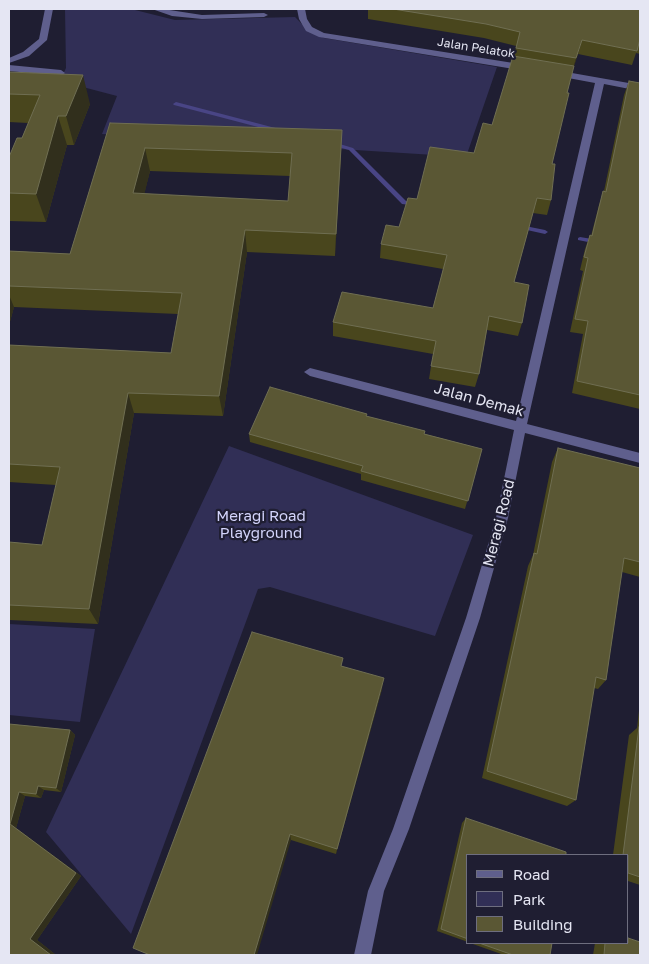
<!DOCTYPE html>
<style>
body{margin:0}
#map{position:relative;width:649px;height:964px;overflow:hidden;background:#1f1e32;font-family:"Golos Text",sans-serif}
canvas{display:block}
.frame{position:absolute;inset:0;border:10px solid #e5e6f3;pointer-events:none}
.legend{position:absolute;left:466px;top:854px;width:162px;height:90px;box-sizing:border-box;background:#1f1e32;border:1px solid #6e6e7f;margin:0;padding:6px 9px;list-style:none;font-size:15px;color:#e5e6f3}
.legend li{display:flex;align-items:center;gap:10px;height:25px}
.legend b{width:25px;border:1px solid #6e6e7f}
</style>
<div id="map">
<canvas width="649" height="964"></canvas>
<div class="frame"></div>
<ul class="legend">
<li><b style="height:6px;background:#5f5f8d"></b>Road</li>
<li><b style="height:14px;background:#312f56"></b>Park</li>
<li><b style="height:14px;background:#5a5734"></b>Building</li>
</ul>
</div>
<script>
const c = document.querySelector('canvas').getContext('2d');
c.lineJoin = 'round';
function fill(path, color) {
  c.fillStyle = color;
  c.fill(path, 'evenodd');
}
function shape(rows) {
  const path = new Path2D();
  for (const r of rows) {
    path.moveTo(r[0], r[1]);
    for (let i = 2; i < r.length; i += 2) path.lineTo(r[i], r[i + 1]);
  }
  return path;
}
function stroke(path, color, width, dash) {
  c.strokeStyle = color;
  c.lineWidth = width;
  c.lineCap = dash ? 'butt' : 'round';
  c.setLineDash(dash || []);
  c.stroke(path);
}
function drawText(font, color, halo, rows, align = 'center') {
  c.font = font + ' "Golos Text",sans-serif';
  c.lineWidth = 4.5;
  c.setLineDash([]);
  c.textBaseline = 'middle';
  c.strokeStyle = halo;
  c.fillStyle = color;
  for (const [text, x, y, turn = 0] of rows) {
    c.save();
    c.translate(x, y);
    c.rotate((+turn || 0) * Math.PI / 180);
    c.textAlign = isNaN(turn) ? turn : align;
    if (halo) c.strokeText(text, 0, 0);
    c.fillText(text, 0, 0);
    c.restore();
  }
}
fill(shape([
 [65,9,131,9,175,20,295,17,308,30,324,38,497,67,466,157,102,134,117,96,60,81,66,68],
 [229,446,473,535,435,636,270,587,258,589,131,934,46,832],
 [9,624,95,629,80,722,9,715]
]), '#312f56');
fill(shape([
 [176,102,283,130,284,131,281,133,174,105,173,104,176,102],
 [333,142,353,148,406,201,418,204,418,206,402,204,349,150,331,145,331,143,333,142],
 [520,225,545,230,548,232,545,234,518,228,518,226,520,225],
 [580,237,598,240,601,242,598,244,578,240,578,238,580,237]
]), '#494585');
fill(shape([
 [152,9,163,9,202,15,264,13,268,15,264,17,202,19,172,16,152,9],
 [9,65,61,70,65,73,61,76,9,71,9,65]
]), '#5f5f8d');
fill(shape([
 [45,9,53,9,47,40,29,56,9,63,9,58,23,52,39,39,45,9],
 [297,9,305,9,307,19,312,27,324,33,526,65,530,68,526,71,319,37,306,31,299,19,297,9],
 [555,70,640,85,640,91,604,84,527,424,640,453,640,463,525,433,508,518,480,618,409,829,384,891,371,955,354,955,368,891,393,829,466,618,496,518,514,430,310,376,304,372,310,368,516,421,595,83,552,75,551,73,555,70]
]), '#5f5f8d');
fill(shape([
 [368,9,640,9,640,54,636,53,632,65,578,54,573,69,567,93,552,164,551,200,547,215,533,213,514,282,522,323,518,336,487,330,479,374,475,387,429,379,433,354,333,336,333,322,433,308,443,269,380,258,381,244,399,227,417,199,474,153,492,125,514,56,516,46,484,38,368,19],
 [9,72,90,104,74,145,67,145,46,222,9,221,9,157,22,138,28,123,9,122],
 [629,81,640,83,640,409,572,393,583,334,570,332,583,271,580,270,585,249,590,235,591,236,599,205,604,191,624,95],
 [110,123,341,153,335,256,247,252,223,416,134,413,98,624,9,620,9,542,42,545,56,485,9,482,9,345,171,353,178,314,14,307,9,325,9,251,70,254],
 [150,171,290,176,288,201,144,194],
 [367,414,366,416,425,434,482,449,465,509,361,480,361,474,250,442,249,434],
 [558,448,640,468,640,577,622,572,606,680,598,689,594,688,576,800,567,806,482,778,528,566,533,555,552,462],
 [343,667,382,689,336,854,291,840,150,955],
 [640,702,640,885,628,881,628,855,613,855,629,735,637,728],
 [9,724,70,730,75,735,61,792,44,790,41,798,25,796,16,828,81,876,37,940,56,955,9,955],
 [466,818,468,855,468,942,437,931,462,823],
 [470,943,552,943,550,955,504,955],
 [595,943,628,943,640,955,593,955]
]), '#49461d');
fill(shape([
 [582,40,578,54,572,72,576,58],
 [83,75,90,104,74,145,66,116],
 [58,116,67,145,46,222,36,194],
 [342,130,341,153,335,256,336,234],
 [145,148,150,171,139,216,133,193],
 [245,230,247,252,223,416,219,396],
 [9,295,14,307,9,325],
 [128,393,134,413,98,624,89,609],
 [384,678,382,689,336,854,337,849],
 [70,730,75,735,61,792,56,788],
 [38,786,44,790,41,798,36,794],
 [19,792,25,796,16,828,81,876,37,940,56,955,51,955,30,939,10,824],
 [290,834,291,840,257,955,254,955]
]), '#312f1c');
const building = shape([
 [393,9,640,9,640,39,637,51,582,40,576,58,516,48,520,32,486,24,393,9],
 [513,56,574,66,567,93,569,93,552,164,555,164,551,200,537,198,514,282,529,285,522,323,489,316,479,374,431,366,436,341,333,322,342,292,433,308,447,255,381,244,386,225,399,227,408,198,417,199,430,147,474,153,483,123,492,125,513,56],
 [9,72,83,75,66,116,58,116,36,194,9,193,9,157,17,138,22,138,40,95,9,94,9,72],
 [629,81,640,83,640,395,577,381,588,321,575,319,588,258,584,257,590,235,592,236,603,191,606,192,629,81],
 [110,123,342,130,336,234,245,230,219,396,128,393,89,609,9,605,9,542,42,545,60,467,9,464,9,345,171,353,182,293,9,286,9,251,70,254,110,123],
 [145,148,292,153,288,201,133,193,145,148],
 [270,387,367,414,366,416,425,431,424,434,482,449,468,501,361,471,363,466,249,434,270,387],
 [558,448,640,468,640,562,624,558,606,680,596,677,576,800,487,771,534,553,537,554,558,448],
 [252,632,343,658,341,666,384,678,337,849,290,834,254,955,150,955,133,948,252,632],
 [9,724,70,730,56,788,38,786,36,794,19,792,10,824,76,873,30,939,51,955,9,955,9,724],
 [639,727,640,727,640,877,628,873,628,855,623,855,639,727],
 [466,818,566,852,566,855,468,855,468,939,441,929,466,818],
 [628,938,640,942,640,955,604,955,605,943,628,943,628,938],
 [479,943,552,943,550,955,513,955,479,943]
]);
fill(building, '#5a5734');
stroke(building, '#6f6e52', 1);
drawText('12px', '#e5e6f3', '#1f1e32', [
 ["Jalan Pelatok",476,48,9]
]);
drawText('15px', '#e5e6f3', '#1f1e32', [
 ["Jalan Demak",479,400,15],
 ["Meragi Road",499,523,-76]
]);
drawText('15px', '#d3d4fb', '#1f1e32', [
 ["Meragi Road",261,516],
 ["Playground",261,533]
]);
</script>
